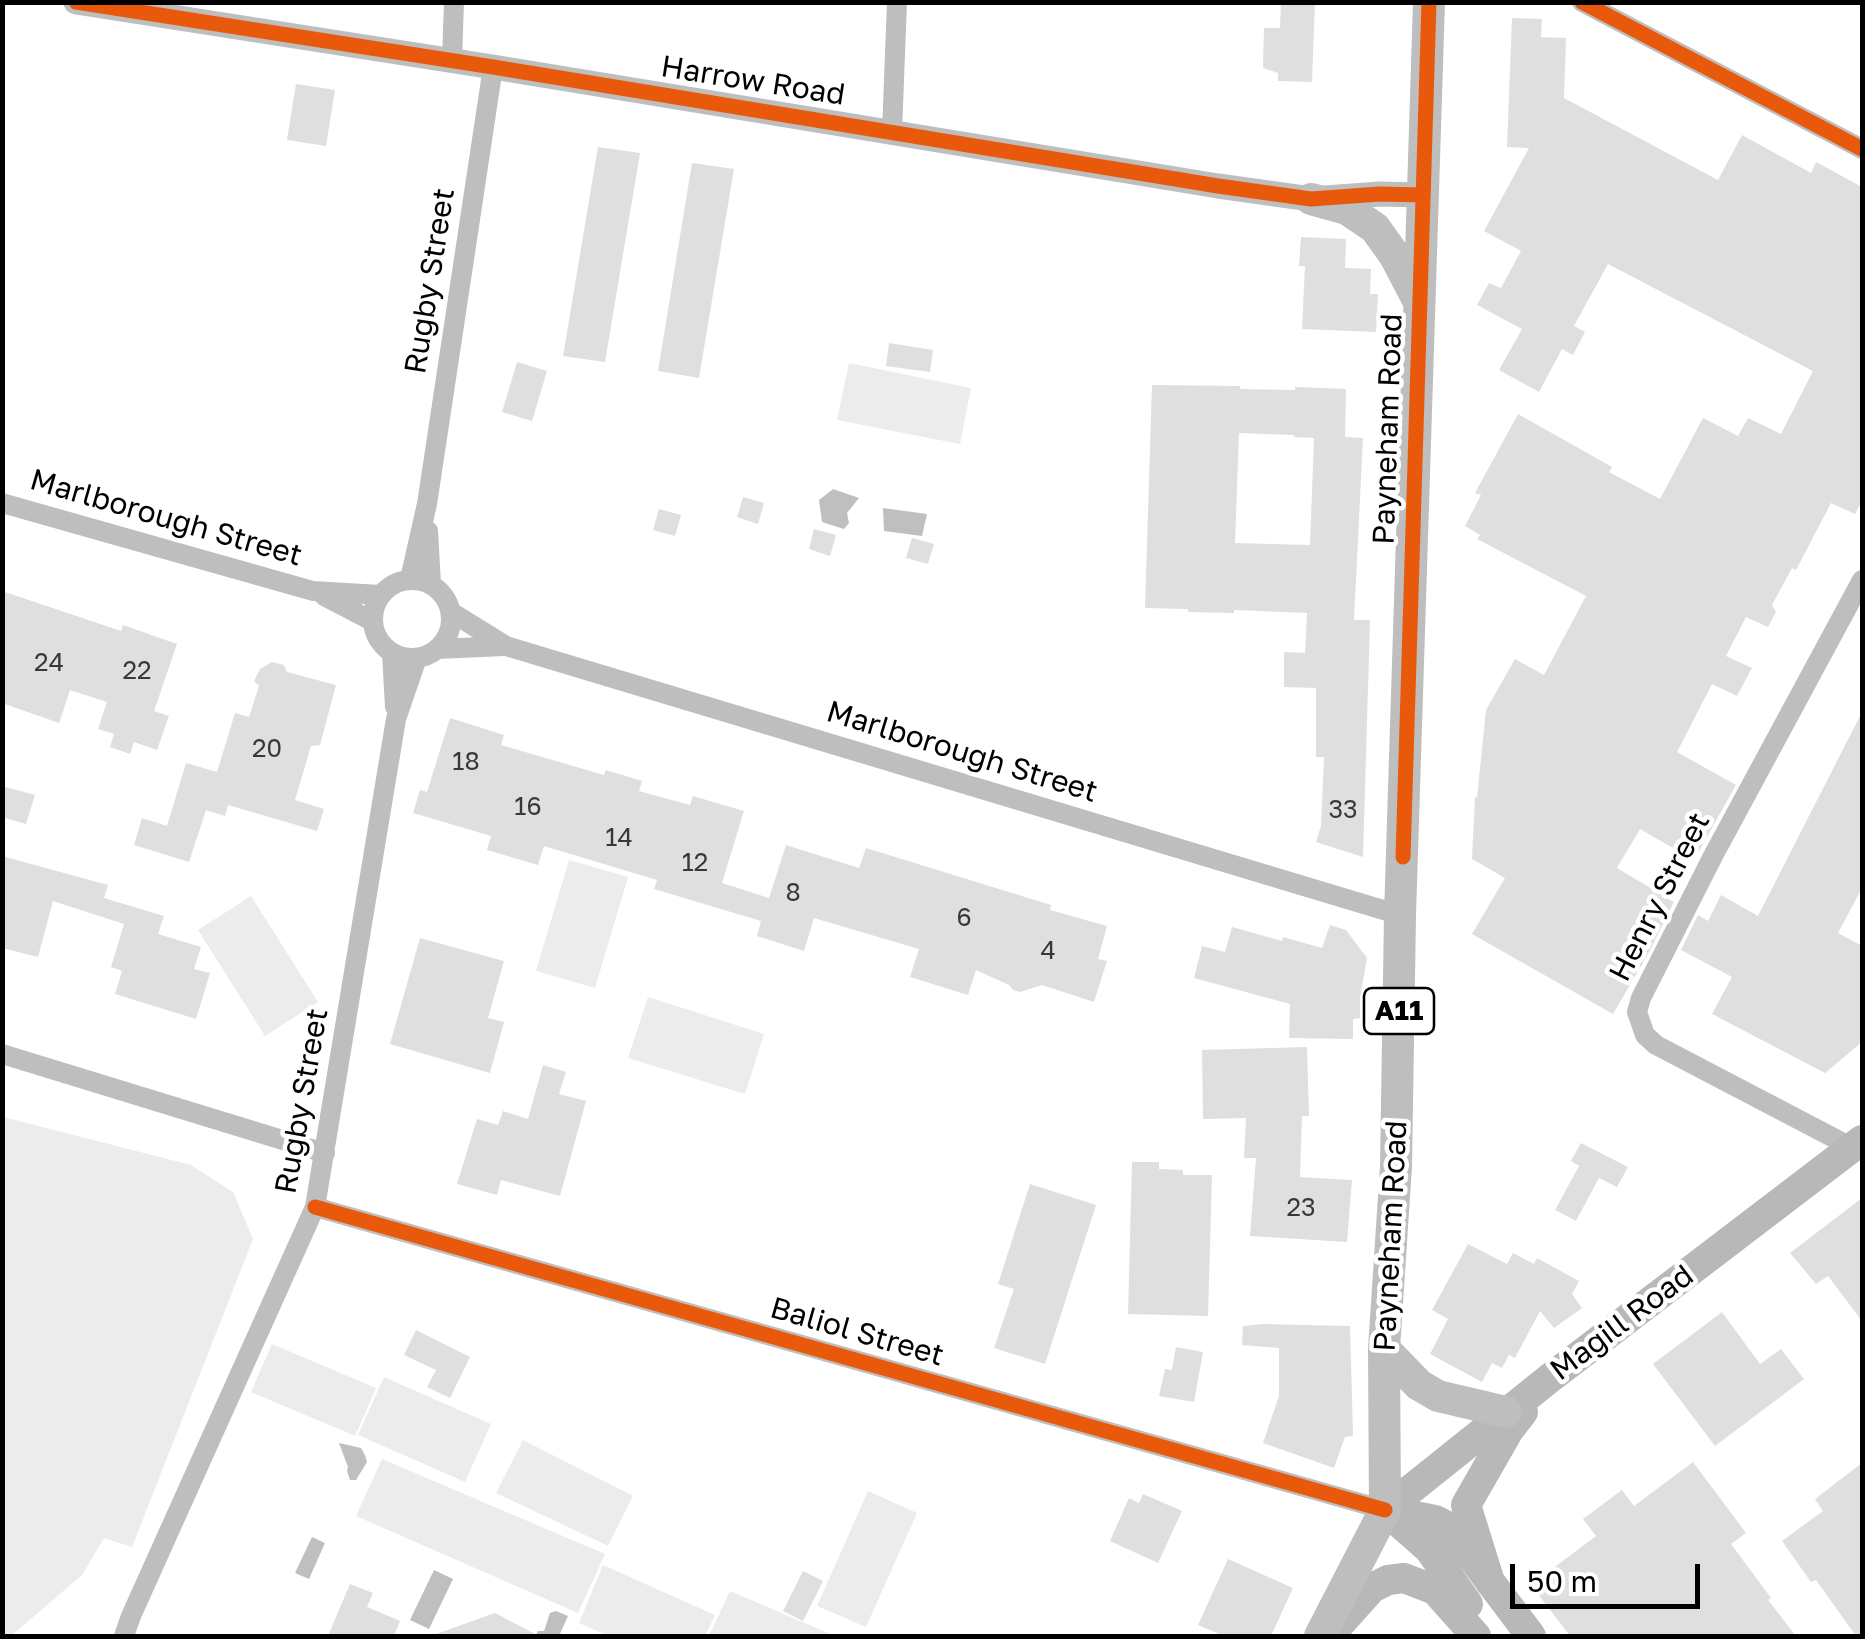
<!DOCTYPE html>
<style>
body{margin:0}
#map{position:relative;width:1865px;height:1639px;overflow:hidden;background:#fff;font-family:"Golos Text",sans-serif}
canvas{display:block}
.frame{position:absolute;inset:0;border:5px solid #000;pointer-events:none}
.scale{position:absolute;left:1510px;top:1564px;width:190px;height:45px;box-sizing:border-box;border:5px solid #000;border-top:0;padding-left:12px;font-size:30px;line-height:35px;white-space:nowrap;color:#000;-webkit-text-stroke:8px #fff;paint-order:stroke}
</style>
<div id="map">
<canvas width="1865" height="1639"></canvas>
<div class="frame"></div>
<div class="scale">50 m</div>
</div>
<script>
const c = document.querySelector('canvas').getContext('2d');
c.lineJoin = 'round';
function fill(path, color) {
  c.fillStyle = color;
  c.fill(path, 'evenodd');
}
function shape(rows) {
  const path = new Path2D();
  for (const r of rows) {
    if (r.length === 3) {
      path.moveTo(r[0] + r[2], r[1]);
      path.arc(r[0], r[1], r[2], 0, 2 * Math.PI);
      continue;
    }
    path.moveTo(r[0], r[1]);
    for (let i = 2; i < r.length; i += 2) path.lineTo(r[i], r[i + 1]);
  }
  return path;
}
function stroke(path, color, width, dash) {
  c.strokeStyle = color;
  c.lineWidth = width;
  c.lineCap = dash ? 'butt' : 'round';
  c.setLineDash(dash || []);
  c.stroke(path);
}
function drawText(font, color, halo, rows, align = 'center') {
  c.font = font + ' "Golos Text",sans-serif';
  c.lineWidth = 9;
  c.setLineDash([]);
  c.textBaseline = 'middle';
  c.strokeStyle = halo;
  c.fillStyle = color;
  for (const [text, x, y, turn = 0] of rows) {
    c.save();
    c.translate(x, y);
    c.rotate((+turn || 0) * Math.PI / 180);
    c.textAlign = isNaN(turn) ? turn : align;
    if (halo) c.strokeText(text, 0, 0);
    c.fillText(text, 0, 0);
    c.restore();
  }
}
fill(shape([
 [849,363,971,388,960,444,837,420],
 [569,860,628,877,595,988,536,971],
 [251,896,318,1002,265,1036,198,930],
 [648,997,764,1034,745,1094,628,1058],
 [3,1117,191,1165,233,1192,253,1239,132,1547,104,1538,82,1575,11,1636,2,1636],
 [272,1344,376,1388,355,1436,251,1392],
 [384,1377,491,1424,465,1482,358,1435],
 [523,1440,633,1496,608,1546,496,1493],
 [382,1459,605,1554,578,1613,356,1516],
 [868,1491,917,1513,866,1627,817,1606],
 [603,1565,715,1615,705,1636,609,1636,579,1623],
 [730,1591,835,1636,709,1636]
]), '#ececec');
fill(shape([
 [833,489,859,498,847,513,849,523,844,529,822,522,819,500],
 [883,508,927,514,922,536,884,531],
 [339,1443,361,1448,365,1455,367,1462,356,1480,350,1480,347,1471,348,1467],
 [312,1537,325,1543,309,1579,295,1573],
 [434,1570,453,1579,429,1629,410,1620],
 [556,1611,568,1616,559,1636,535,1636,538,1631,544,1631,550,1613]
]), '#bfbfbf');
fill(shape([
 [1281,2,1315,2,1312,82,1278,81,1278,73,1263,68,1264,28,1280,28],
 [1512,18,1542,19,1541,37,1566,38,1564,98,1718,180,1742,135,1811,173,1816,162,1862,187,1862,501,1855,514,1831,503,1796,570,1792,568,1772,605,1776,612,1768,627,1746,617,1726,656,1752,668,1737,696,1712,684,1677,752,1736,785,1694,860,1640,829,1617,868,1674,902,1648,954,1613,1014,1472,934,1505,878,1472,859,1475,797,1477,798,1486,710,1515,659,1544,675,1586,596,1477,539,1480,535,1465,526,1481,495,1475,493,1518,414,1612,467,1609,472,1660,499,1703,418,1738,436,1748,418,1781,434,1813,371,1608,264,1574,326,1585,332,1573,355,1562,349,1539,392,1499,370,1522,329,1477,305,1489,283,1501,288,1521,251,1484,231,1529,148,1507,147],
 [296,84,335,90,326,146,287,140],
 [598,147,640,153,605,362,563,356],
 [692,163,734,169,699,378,658,371],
 [1301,237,1346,239,1345,268,1371,269,1370,294,1378,294,1376,332,1302,329,1305,266,1299,266],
 [889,343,933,350,930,372,886,366],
 [517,362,547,371,532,421,502,412],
 [1152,385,1240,386,1240,389,1295,390,1295,387,1346,389,1345,437,1363,438,1354,620,1370,620,1363,857,1316,842,1321,826,1324,757,1316,757,1316,688,1284,687,1284,652,1305,653,1307,613,1234,610,1234,613,1188,612,1188,609,1145,608],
 [1239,433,1294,435,1294,437,1314,438,1310,545,1235,543],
 [743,497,764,503,758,524,737,517],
 [659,509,681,515,675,536,653,530],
 [814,529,836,535,830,556,809,549],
 [912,538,934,544,928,564,906,558],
 [2,591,121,631,123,625,177,644,154,711,169,716,157,750,134,742,130,754,110,747,114,734,98,729,107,702,70,690,59,723,2,703],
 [272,662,284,665,287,672,336,685,320,745,311,746,295,800,324,809,317,831,228,805,225,816,206,810,189,862,134,845,142,818,167,826,186,763,217,772,235,713,249,717,259,686,254,681,260,669],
 [1862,712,1862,888,1838,933,1862,946,1862,1042,1825,1073,1712,1014,1732,977,1681,950,1698,915,1708,921,1721,895,1758,916],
 [450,718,504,735,501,745,604,775,606,770,642,781,639,791,690,805,693,796,744,811,722,883,769,898,786,845,859,868,866,848,1051,905,1050,910,1107,926,1098,959,1107,961,1094,1002,1042,985,1020,992,1013,990,1009,985,976,970,968,995,910,977,919,949,814,918,804,951,757,936,761,921,654,889,657,880,544,846,538,865,487,850,491,836,413,813,420,790,427,792],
 [2,786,35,795,26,824,2,817],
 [2,856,108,885,104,898,164,916,158,934,201,947,194,969,210,973,196,1019,115,994,122,971,111,967,124,924,53,901,38,957,2,948],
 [1330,925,1346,930,1367,958,1360,998,1360,1018,1353,1019,1353,1039,1289,1038,1290,1004,1194,978,1202,946,1225,952,1232,927,1282,941,1283,937,1322,948],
 [420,938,504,961,488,1018,504,1022,490,1073,390,1044],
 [1307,1047,1309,1116,1302,1116,1300,1177,1352,1180,1347,1242,1250,1236,1256,1158,1244,1158,1246,1118,1203,1119,1202,1050],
 [543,1065,566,1072,559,1094,586,1101,560,1196,501,1180,497,1195,457,1184,477,1119,498,1125,503,1111,528,1119],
 [1581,1143,1628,1167,1617,1187,1599,1178,1576,1221,1555,1210,1579,1166,1571,1161],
 [1132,1162,1159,1162,1159,1169,1183,1170,1183,1175,1212,1175,1208,1316,1128,1314],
 [1030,1184,1096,1205,1045,1364,994,1348,1014,1289,998,1284],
 [1862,1198,1862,1321,1828,1276,1816,1284,1790,1253],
 [1468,1244,1507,1264,1513,1253,1534,1264,1537,1258,1579,1281,1572,1294,1582,1308,1554,1328,1540,1311,1515,1358,1509,1355,1502,1368,1492,1363,1482,1382,1430,1354,1448,1319,1432,1310],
 [1722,1312,1760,1364,1781,1349,1804,1379,1715,1446,1653,1364],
 [1263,1324,1350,1326,1353,1436,1345,1437,1334,1468,1263,1443,1279,1396,1279,1348,1242,1345,1243,1326],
 [416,1330,470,1357,450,1398,427,1387,436,1370,404,1355],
 [1176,1347,1203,1352,1194,1402,1159,1396,1165,1369,1172,1370],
 [1693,1462,1746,1533,1731,1544,1771,1598,1768,1600,1796,1636,1570,1636,1531,1585,1596,1536,1583,1519,1622,1490,1634,1506],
 [1862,1463,1862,1636,1856,1636,1816,1580,1811,1582,1782,1541,1823,1511,1815,1499],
 [1143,1494,1182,1511,1158,1563,1110,1541,1129,1498,1139,1503],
 [1228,1559,1293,1588,1271,1636,1224,1636,1198,1625],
 [803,1571,823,1581,803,1621,783,1611],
 [350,1584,373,1593,367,1607,400,1621,394,1636,328,1636],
 [495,1613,539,1636,437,1636,436,1634]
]), '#dfdfdf');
stroke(shape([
 [1582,2,1862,149],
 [452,60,454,2],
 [892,132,897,2],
 [2,503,313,591,380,595],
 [428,531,431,584],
 [410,579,427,504,493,67],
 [412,619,39],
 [324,596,372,621],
 [451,612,506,646,1400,915],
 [437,649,504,646],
 [392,653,395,707],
 [2,1054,325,1153],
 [1853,1148,1656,1045,1645,1035,1637,1012,1641,998,1713,856,1862,580],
 [315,1207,1385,1510],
 [124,1636,131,1616,315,1207,396,719,417,658]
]), '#bebebe', 20);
stroke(shape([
 [76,2,493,67,1218,186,1311,199,1380,194,1422,195]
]), '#bebebe', 25);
stroke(shape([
 [1385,1510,1550,1378,1862,1140],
 [1385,1510,1435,1520,1449,1527,1531,1636],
 [1387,1512,1429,1549,1468,1604],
 [1490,1582,1466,1505,1509,1430,1523,1412],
 [1329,1636,1372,1588,1388,1580,1404,1578,1435,1590,1476,1636]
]), '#b8b8b8', 30);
stroke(shape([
 [1311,199,1347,209,1375,228,1395,256,1417,298],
 [1384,1349,1419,1385,1438,1396,1506,1412],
 [1320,1636,1385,1510,1384,1349,1396,1166,1400,915,1429,2]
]), '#bebebe', 32);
stroke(shape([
 [76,2,493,67,1218,186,1311,199,1380,194,1422,195],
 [1582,2,1862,149],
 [1403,857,1429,2],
 [315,1207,1385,1510]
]), '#e8590c', 15);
drawText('25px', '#383838', null, [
 ["24",49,663],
 ["22",137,671],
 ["20",267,749],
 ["18",466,762],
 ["16",528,807],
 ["33",1343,810],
 ["14",619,838],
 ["12",695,863],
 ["8",793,893],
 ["6",964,918],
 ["4",1048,951],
 ["23",1301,1208]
]);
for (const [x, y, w] of [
 [1399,1011,70]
]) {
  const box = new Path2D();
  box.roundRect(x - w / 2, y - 23, w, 46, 8);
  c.fillStyle = '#fff';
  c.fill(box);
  stroke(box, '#000', 2.5);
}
drawText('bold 28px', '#000', null, [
 ["A11",1399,1011]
]);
drawText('30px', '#000', '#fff', [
 ["Harrow Road",753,81,9],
 ["Rugby Street",430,281,-81],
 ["Payneham Road",1388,429,-88],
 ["Marlborough Street",166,518,16],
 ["Marlborough Street",962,752,17],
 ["Henry Street",1660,897,-63],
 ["Rugby Street",302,1101,-80],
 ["Payneham Road",1391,1236,-87],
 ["Magill Road",1622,1323,-37],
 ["Baliol Street",857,1332,16]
]);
</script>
